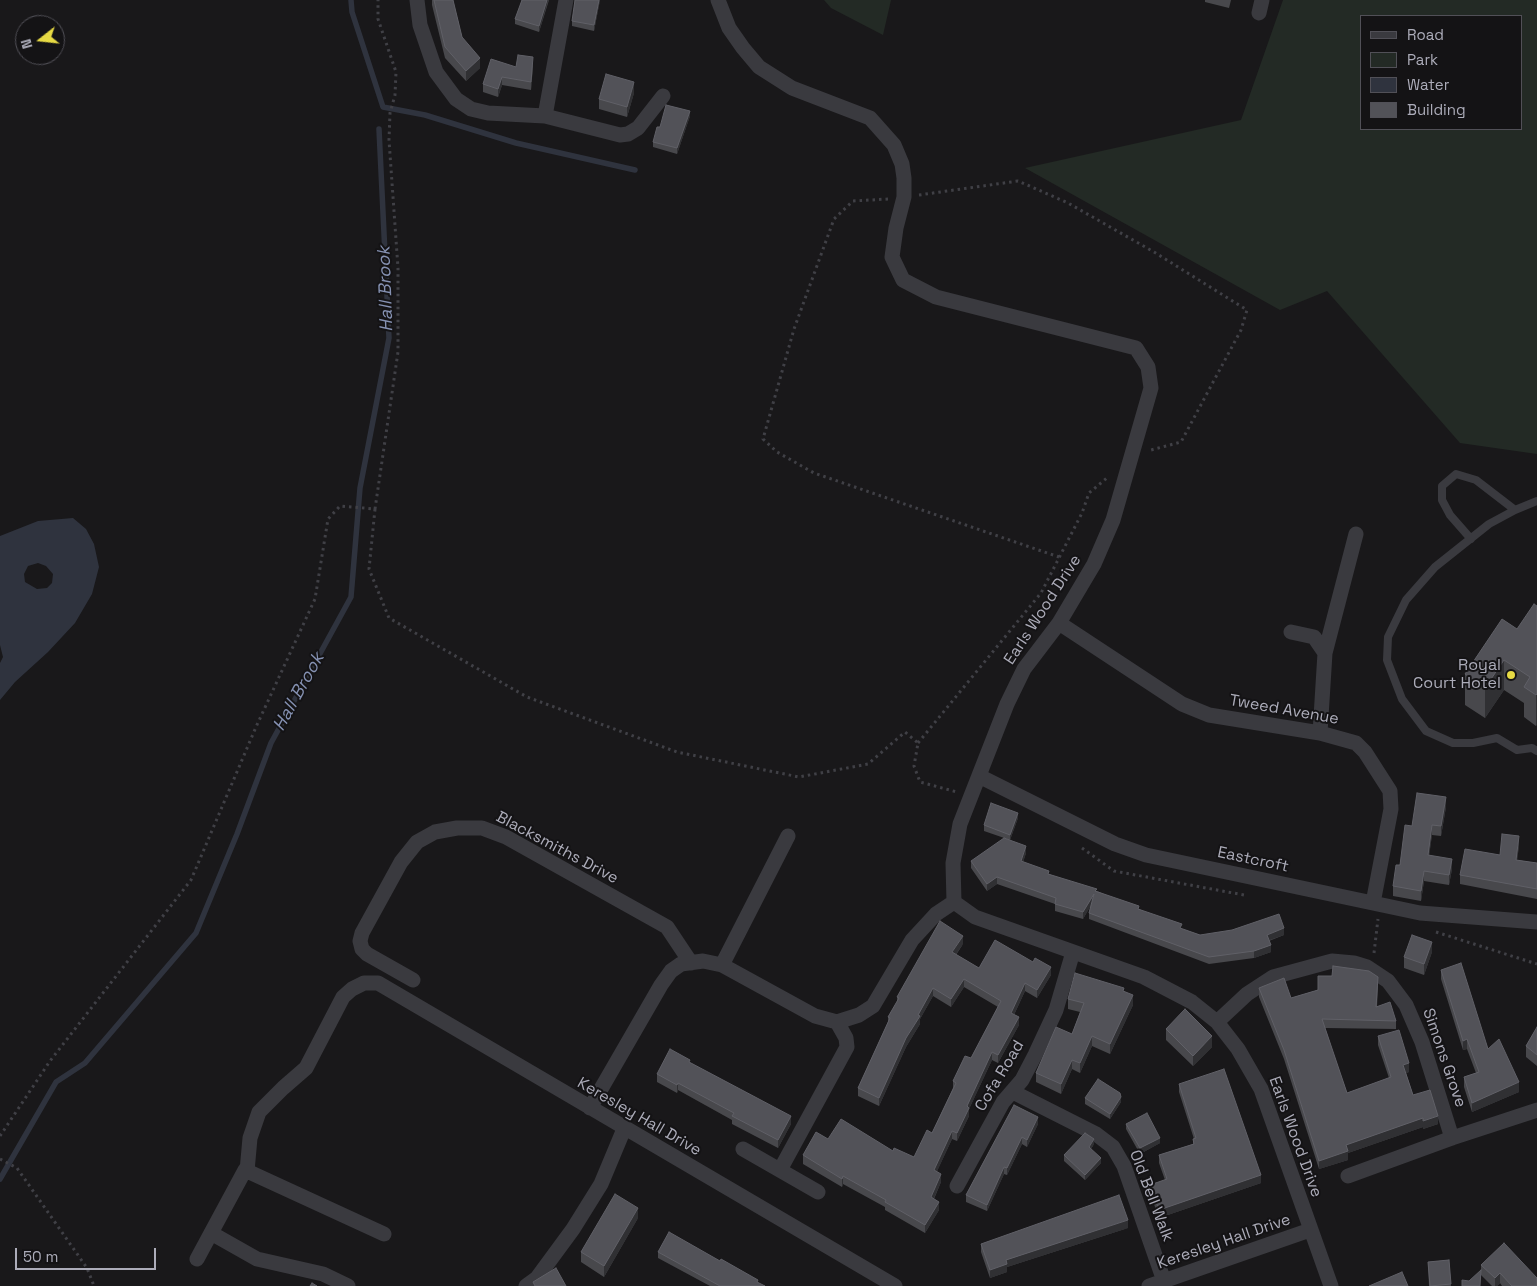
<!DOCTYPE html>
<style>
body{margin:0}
#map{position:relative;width:1537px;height:1286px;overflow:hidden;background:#19181a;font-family:"Space Grotesk",sans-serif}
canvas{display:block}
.legend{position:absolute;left:1360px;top:15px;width:162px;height:115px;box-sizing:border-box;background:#141315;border:1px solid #515057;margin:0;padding:6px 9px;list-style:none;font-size:15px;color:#acacb9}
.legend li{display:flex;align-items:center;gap:10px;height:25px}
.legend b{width:25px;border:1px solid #515057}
.north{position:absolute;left:15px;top:15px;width:50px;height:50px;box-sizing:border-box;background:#141315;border:1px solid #515057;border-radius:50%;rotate:254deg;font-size:14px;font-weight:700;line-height:20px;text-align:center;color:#acacb9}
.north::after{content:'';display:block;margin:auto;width:18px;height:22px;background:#e7da44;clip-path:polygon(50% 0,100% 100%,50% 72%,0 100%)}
.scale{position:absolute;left:15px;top:1248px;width:141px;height:22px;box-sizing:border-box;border:2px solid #acacb9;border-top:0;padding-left:6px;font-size:15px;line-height:18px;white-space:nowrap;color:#acacb9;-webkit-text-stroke:4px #141315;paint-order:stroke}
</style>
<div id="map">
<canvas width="1537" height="1286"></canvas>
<ul class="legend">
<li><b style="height:6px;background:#3a3a3f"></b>Road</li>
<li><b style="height:14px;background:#232a25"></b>Park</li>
<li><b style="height:14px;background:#2f333e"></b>Water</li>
<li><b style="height:14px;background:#525258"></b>Building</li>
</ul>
<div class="north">N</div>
<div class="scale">50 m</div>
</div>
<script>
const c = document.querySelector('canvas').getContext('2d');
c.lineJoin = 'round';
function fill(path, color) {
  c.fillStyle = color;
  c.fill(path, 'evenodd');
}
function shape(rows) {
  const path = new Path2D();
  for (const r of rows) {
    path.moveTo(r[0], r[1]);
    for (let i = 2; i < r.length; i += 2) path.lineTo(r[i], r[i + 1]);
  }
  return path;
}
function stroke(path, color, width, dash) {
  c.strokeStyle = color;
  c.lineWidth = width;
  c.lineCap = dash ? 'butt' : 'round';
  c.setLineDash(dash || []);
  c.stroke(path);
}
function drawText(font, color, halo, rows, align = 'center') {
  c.font = font + ' "Space Grotesk",sans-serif';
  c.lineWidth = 4;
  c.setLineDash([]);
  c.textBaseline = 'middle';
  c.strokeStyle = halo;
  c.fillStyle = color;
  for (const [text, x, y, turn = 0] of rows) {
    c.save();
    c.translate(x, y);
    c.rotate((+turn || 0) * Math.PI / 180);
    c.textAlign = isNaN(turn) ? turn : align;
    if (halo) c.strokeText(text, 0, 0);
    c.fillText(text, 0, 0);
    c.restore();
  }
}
fill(shape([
 [824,0,891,0,883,35,831,8],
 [1283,0,1537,0,1537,454,1460,443,1327,291,1280,310,1025,168,1241,120],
 [1361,16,1521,16,1521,129,1361,129]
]), '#232a25');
fill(shape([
 [73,518,86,529,94,544,99,567,92,594,75,623,48,652,15,682,0,700,0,663,3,657,0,645,0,536,38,521],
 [38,563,46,566,53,574,52,583,47,588,37,589,25,582,24,574,28,566]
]), '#2f333e');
stroke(shape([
 [351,0,352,12,383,107,425,115,516,143,635,170],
 [0,1179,56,1082,85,1063,196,933,237,834,271,743,351,597,360,488,389,338,379,129]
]), '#2f333e', 5.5);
stroke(shape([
 [919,195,1018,181,1068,203,1154,252,1247,310,1241,330,1181,442,1151,450],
 [888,199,853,201,834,219,794,329,763,439,777,452,814,473,1059,557],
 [375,509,369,569,389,618,527,697,677,752,799,777,868,764,905,732,918,743,914,766,920,782,957,792],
 [918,743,1041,593,1082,513,1089,493,1108,477],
 [1082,848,1114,871,1244,895],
 [1436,932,1537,964],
 [1374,953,1378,919],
 [0,1136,50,1061,191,880,256,727,315,599,328,519,340,506,375,509,398,352,398,268,389,140,390,113,395,95,396,72,378,19,378,0],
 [0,1159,17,1168,87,1268,94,1286]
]), '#404046', 3, [2.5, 4]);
stroke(shape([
 [1515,510,1489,524,1435,567,1406,600,1388,637,1387,660,1402,699,1426,731,1453,743,1473,743,1497,738,1517,750,1532,748,1537,751],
 [1471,539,1450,515,1442,500,1442,486,1456,474,1476,480,1515,510,1537,501]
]), '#3a3a3f', 8);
stroke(shape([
 [417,0,420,25,436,72,456,99,471,109,488,113,545,116,620,135,628,134,638,128,663,96],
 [718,0,729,28,743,48,759,67,792,88,870,118,894,145,902,164,904,178,904,197,896,228,892,257,903,280,936,297,1136,348,1148,367,1151,388,1113,520,1094,564,1059,623,1024,669,1007,704,960,824,953,863,954,902,975,917,1144,977,1192,1002,1217,1022,1238,1049,1261,1089,1331,1286],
 [1259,13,1262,0],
 [545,116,566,0],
 [1059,623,1182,704,1209,715,1320,733,1356,743,1365,752,1390,791,1391,809,1373,903],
 [1291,632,1314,637,1325,653,1320,733],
 [1325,653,1356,534],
 [979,776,1115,844,1146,855,1420,913,1537,922],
 [722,965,788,836],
 [413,980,367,954,362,949,360,941,362,933,401,862,417,842,435,832,457,828,482,828,506,837,667,927,691,963],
 [1217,1022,1247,994,1273,977,1332,961,1354,963,1367,967,1388,981,1406,1005,1422,1042,1452,1138],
 [1013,1092,1096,1134,1113,1147,1124,1166,1164,1281],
 [590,1108,661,985,671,971,681,964,703,961,722,965,815,1016,837,1022,859,1015,873,1006,912,940,936,914,954,902],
 [743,1149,818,1192],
 [780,1170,847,1047,846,1038,837,1022],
 [247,1171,384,1234],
 [1348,1176,1452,1138,1537,1110],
 [957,1186,1003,1102,1022,1080,1035,1055,1056,1010,1073,952],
 [211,1233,257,1259,323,1274,348,1286],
 [197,1259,245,1170,247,1171,250,1138,259,1112,283,1088,306,1068,343,997,352,989,364,983,378,983,895,1286],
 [526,1286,537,1278,573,1229,601,1184,624,1129],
 [1149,1286,1310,1230]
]), '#3a3a3f', 15);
fill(shape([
 [432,0,453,0,462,37,480,68,466,81,445,58,432,5],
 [522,0,549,0,539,32,515,24,515,19],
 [575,0,600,0,594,31,572,26,572,21],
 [1205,0,1231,0,1229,8,1205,2],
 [533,66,531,90,502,85,498,97,483,92,483,84,516,67],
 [634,93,627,117,599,109,599,99],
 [690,116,677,154,653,147,653,142],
 [1537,606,1537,724,1536,726,1524,717,1524,703,1504,690,1485,718,1465,705,1465,674,1517,629],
 [1446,807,1441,836,1432,835,1429,855,1452,869,1449,885,1424,881,1421,901,1393,896,1393,886,1412,826],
 [1018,818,1010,840,984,831,984,825],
 [1519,846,1517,860,1537,863,1537,899,1460,884,1460,875],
 [1026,853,1023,862,1049,874,1097,891,1139,909,1182,929,1200,935,1284,935,1269,941,1271,952,1254,958,1209,964,1089,919,1089,913,1091,905,1083,919,1055,911,1055,904,997,884,987,891,971,868,971,861],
 [963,944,956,955,979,968,1051,975,1037,998,1025,991,1014,1015,1019,1025,998,1063,992,1060,969,1109,969,1116,957,1141,952,1139,937,1171,941,1182,934,1199,939,1210,925,1233,885,1210,885,1207,843,1184,842,1187,803,1164,803,1155,828,1139,893,1151,914,1157,932,1133,953,1088,953,1081,971,1058,998,1007,964,987,951,1007,933,996,920,1019,920,1024,906,1047,879,1106,858,1096,858,1088,888,1022,888,1017,897,1002,897,997],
 [1432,952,1424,975,1404,968,1404,957],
 [1441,970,1488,1049,1519,1092,1472,1112,1464,1087,1464,1077,1476,1073,1467,1049,1463,1050,1441,979],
 [1378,986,1377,1007,1396,1021,1396,1029,1325,1028,1347,1093,1389,1078,1378,1045,1378,1036,1409,1072,1406,1073,1413,1095,1438,1124,1423,1129,1423,1127,1348,1153,1348,1160,1319,1169,1284,1059,1259,997,1259,988,1291,998,1318,990],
 [1124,991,1133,1005,1110,1054,1092,1046,1080,1073,1072,1069,1061,1094,1036,1082,1036,1073,1072,1034,1080,1012,1068,1009,1068,999],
 [1537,1027,1537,1066,1526,1057,1526,1046],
 [1166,1029,1212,1047,1193,1066,1166,1040],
 [690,1063,791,1124,778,1148,732,1124,732,1120,678,1090,677,1093,657,1082,657,1074],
 [1179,1084,1261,1183,1159,1218,1150,1193,1150,1185,1165,1180,1159,1163,1159,1155,1193,1144,1193,1139,1194,1139,1179,1092],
 [1085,1098,1121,1102,1110,1119,1085,1104],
 [1014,1105,1038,1124,1027,1147,1022,1144,1007,1175,1004,1174,987,1211,966,1202,966,1195],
 [1126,1124,1160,1143,1140,1154,1126,1129],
 [1094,1144,1091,1149,1101,1163,1085,1180,1064,1161,1064,1155],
 [638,1218,604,1277,581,1262,581,1252],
 [1128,1228,1007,1267,1007,1272,990,1278,981,1252,981,1244],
 [658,1252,765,1286,710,1286,658,1258],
 [1449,1260,1451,1286,1429,1286,1428,1262],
 [1481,1265,1537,1286,1502,1286,1500,1283,1497,1286,1492,1286,1481,1275]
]), '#48484c');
fill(shape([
 [547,0,549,0,548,1,539,32,539,26],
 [599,0,600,0,594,31,594,25],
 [533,57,533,66,531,90,531,82],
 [480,58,480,68,466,81,466,71],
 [502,77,502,85,498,97,498,89],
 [634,82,634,93,627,117,627,107],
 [690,111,690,116,677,154,677,148],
 [1504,660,1504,690,1485,718,1485,688],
 [1537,694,1537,724,1536,726,1536,695],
 [1446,797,1446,807,1441,836,1441,826],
 [1018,813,1018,818,1010,840,1010,835],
 [1432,825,1432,835,1428,865,1428,855],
 [1519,836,1519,846,1516,869,1516,860],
 [1026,846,1026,853,1021,868,1021,861],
 [1452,859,1452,869,1449,885,1449,875],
 [1424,871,1424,881,1421,901,1421,891],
 [997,877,997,884,987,891,987,884],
 [1094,894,1094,900,1083,919,1083,912],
 [1284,928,1284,935,1267,941,1267,935],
 [963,936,963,944,952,960,952,952],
 [1432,942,1432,952,1424,975,1424,964],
 [1271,945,1271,952,1254,958,1254,951],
 [1051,967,1051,975,1037,998,1037,990],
 [964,979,964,987,951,1007,951,999],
 [1025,983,1025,991,1011,1021,1011,1013],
 [933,988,933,996,920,1019,920,1024,906,1047,879,1106,879,1098,906,1038],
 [1133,995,1133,1005,1110,1054,1110,1044],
 [1019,1017,1019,1025,998,1063,998,1055],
 [1092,1036,1092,1046,1080,1073,1080,1063],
 [1212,1036,1212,1047,1193,1066,1193,1056],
 [1467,1039,1467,1049,1463,1050,1463,1041],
 [992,1052,992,1060,969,1109,969,1116,957,1141,957,1133,967,1106],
 [1072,1060,1072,1069,1061,1094,1061,1084],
 [1409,1063,1409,1072,1403,1074,1403,1065],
 [1519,1082,1519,1092,1472,1112,1472,1103],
 [678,1083,678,1090,677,1093,677,1085],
 [1121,1097,1121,1102,1110,1119,1110,1114],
 [791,1116,791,1124,778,1148,778,1140],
 [1438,1116,1438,1124,1423,1129,1423,1121],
 [1038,1117,1038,1124,1027,1147,1027,1140],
 [1423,1118,1423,1127,1348,1153,1348,1160,1319,1169,1319,1161,1346,1145],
 [952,1131,952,1139,934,1178,934,1170],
 [1022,1137,1022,1144,1007,1175,1007,1168],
 [1160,1138,1160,1143,1140,1154,1140,1148],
 [1094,1139,1094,1144,1089,1152,1089,1147],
 [1101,1158,1101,1163,1085,1180,1085,1175],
 [1004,1167,1004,1174,987,1211,987,1205],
 [941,1174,941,1182,931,1205,931,1197],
 [1261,1175,1261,1183,1159,1218,1159,1210],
 [843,1176,843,1184,842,1187,842,1179],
 [939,1202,939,1210,925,1233,925,1225],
 [638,1208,638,1218,604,1277,604,1266],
 [1128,1220,1128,1228,1007,1267,1007,1272,990,1278,990,1270,1006,1260],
 [1500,1273,1500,1283,1497,1286,1495,1286,1495,1278]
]), '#303033');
const building = shape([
 [434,0,453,0,462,37,480,58,466,71,445,47,434,0],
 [522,0,547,0,539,26,515,19,522,0],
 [575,0,599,0,594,25,572,21,575,0],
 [518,55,533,57,531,82,502,77,498,89,483,84,491,59,516,67,518,55],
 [606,74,634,82,627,107,599,99,606,74],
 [666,105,690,111,677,148,653,142,657,127,660,127,666,105],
 [1534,604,1537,606,1537,694,1536,695,1524,687,1530,677,1504,660,1485,688,1465,674,1502,619,1517,629,1534,604],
 [1417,793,1446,797,1441,826,1432,825,1428,855,1452,859,1449,875,1424,871,1421,891,1393,886,1396,865,1400,865,1405,825,1412,826,1417,793],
 [991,803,1018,813,1010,835,984,825,991,803],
 [1502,834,1519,836,1516,860,1537,863,1537,889,1460,875,1465,849,1500,855,1502,834],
 [1004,838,1026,846,1021,861,1049,871,1048,874,1097,889,1095,891,1139,906,1138,909,1182,924,1180,928,1200,935,1232,930,1279,914,1284,928,1267,935,1271,945,1254,951,1209,957,1089,913,1094,894,1083,912,1055,904,1056,898,997,877,987,884,971,861,1004,838],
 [940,921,963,936,952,952,979,968,995,940,1033,962,1035,958,1051,967,1037,990,1025,983,1011,1013,1019,1017,998,1055,992,1052,967,1106,969,1108,957,1133,952,1131,934,1170,941,1174,931,1197,939,1202,925,1225,885,1202,886,1200,843,1176,842,1179,803,1155,816,1132,828,1139,841,1119,893,1151,894,1148,914,1157,927,1130,932,1133,956,1083,953,1081,965,1056,971,1058,1001,1001,964,979,951,999,933,988,918,1015,920,1016,906,1038,879,1098,858,1088,890,1018,888,1017,899,998,897,997,940,921],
 [1412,935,1432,942,1424,964,1404,957,1412,935],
 [1461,963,1488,1049,1499,1039,1519,1082,1472,1103,1464,1077,1479,1072,1467,1039,1463,1041,1441,970,1461,963],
 [1333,966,1369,971,1378,977,1376,1007,1390,1002,1396,1021,1322,1019,1347,1093,1391,1077,1378,1036,1399,1030,1409,1063,1403,1065,1413,1095,1430,1090,1438,1116,1423,1121,1423,1118,1346,1145,1348,1151,1319,1161,1284,1050,1259,988,1284,978,1291,998,1318,990,1318,976,1332,976,1333,966],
 [1075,973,1124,988,1123,991,1133,995,1110,1044,1092,1036,1080,1063,1072,1060,1061,1084,1036,1073,1056,1027,1072,1034,1084,1003,1068,999,1075,973],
 [1185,1009,1212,1036,1193,1056,1166,1029,1185,1009],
 [1537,1027,1537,1055,1526,1046,1537,1027],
 [670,1049,690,1060,689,1062,791,1116,778,1140,732,1116,734,1113,678,1083,677,1085,657,1074,670,1049],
 [1224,1069,1261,1175,1159,1210,1150,1185,1167,1179,1159,1155,1194,1144,1193,1139,1196,1138,1179,1084,1224,1069],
 [1098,1079,1120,1093,1121,1097,1110,1114,1085,1098,1098,1079],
 [1014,1105,1038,1117,1027,1140,1022,1137,1007,1168,1004,1167,987,1205,966,1195,1014,1105],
 [1147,1113,1160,1138,1140,1148,1126,1124,1147,1113],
 [1085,1133,1094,1139,1089,1147,1101,1158,1085,1175,1064,1155,1085,1133],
 [615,1194,638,1208,604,1266,581,1252,615,1194],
 [1119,1195,1128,1220,1006,1260,1007,1264,990,1270,981,1244,1119,1195],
 [669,1232,720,1261,721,1259,758,1280,757,1282,765,1286,720,1286,658,1252,669,1232],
 [1504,1243,1537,1278,1537,1286,1512,1286,1500,1273,1495,1278,1481,1265,1504,1243],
 [1449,1260,1451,1284,1430,1286,1428,1262,1449,1260],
 [556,1268,566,1286,535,1286,533,1282,556,1268],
 [1481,1270,1480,1286,1462,1286,1462,1280,1469,1281,1481,1270],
 [1402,1272,1408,1286,1369,1286,1402,1272],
 [312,1283,317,1286,310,1286,312,1283]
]);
fill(building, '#525258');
stroke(building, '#606067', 1);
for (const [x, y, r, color] of [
 [1511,675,5,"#e7da44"]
]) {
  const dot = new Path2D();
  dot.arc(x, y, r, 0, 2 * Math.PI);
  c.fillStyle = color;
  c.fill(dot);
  stroke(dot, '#141315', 2);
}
drawText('16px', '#acacb9', '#141315', [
 ["Earls Wood Drive",1043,610,-57],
 ["Tweed Avenue",1284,710,10],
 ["Blacksmiths Drive",557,848,28],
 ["Eastcroft",1253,860,12],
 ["Simons Grove",1444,1058,71],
 ["Cofa Road",1000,1076,-59],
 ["Keresley Hall Drive",639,1117,30],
 ["Earls Wood Drive",1295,1137,70],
 ["Old Bell Walk",1151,1196,69],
 ["Keresley Hall Drive",1224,1242,-19]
]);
drawText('16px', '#acacb9', '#141315', [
 ["Royal",1501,666],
 ["Court Hotel",1501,684]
], 'right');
drawText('italic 18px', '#8591b2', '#141315', [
 ["Hall Brook",386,289,-92],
 ["Hall Brook",299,692,-61]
]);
</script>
